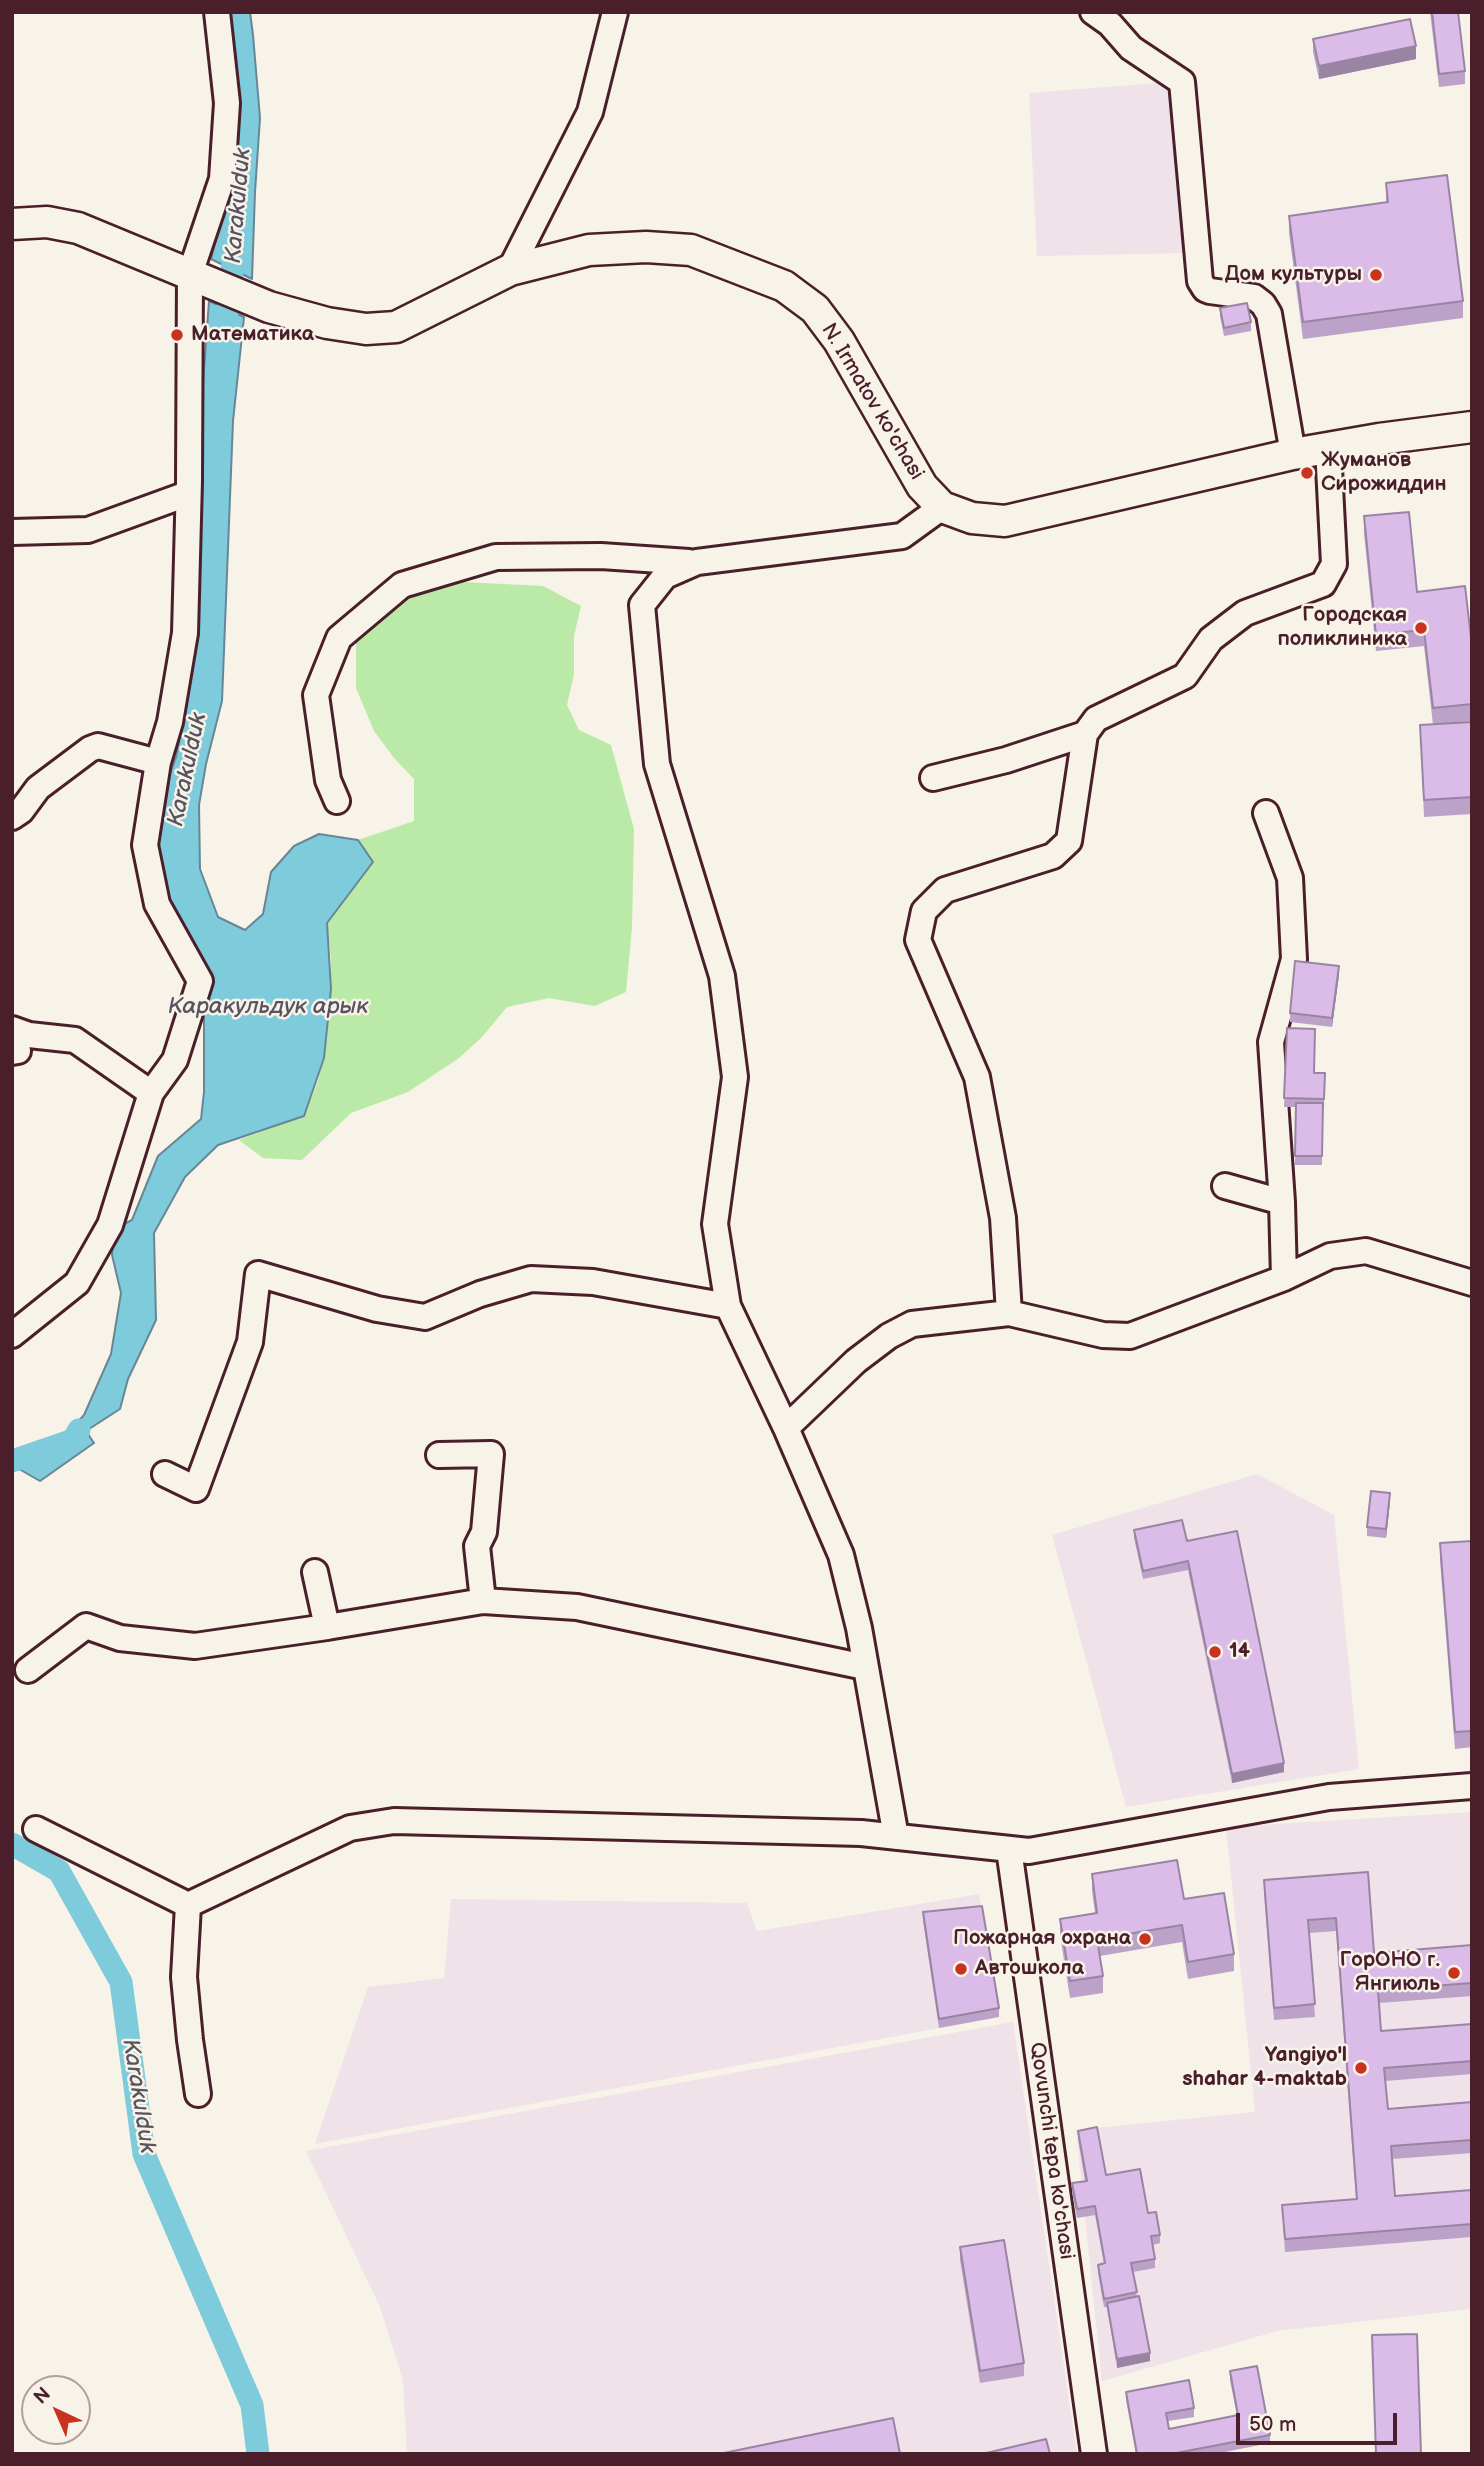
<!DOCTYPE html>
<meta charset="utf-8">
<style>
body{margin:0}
#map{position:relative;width:1484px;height:2466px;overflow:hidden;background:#f7f3e8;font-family:"Balsamiq Sans",sans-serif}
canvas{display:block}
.frame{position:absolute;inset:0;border:14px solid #4a1f2b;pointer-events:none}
.north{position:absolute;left:21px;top:2375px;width:70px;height:70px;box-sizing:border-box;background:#f7f3e8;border:2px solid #b29e9c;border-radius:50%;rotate:316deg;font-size:19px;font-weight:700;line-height:28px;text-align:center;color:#4a1f2b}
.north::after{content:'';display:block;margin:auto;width:24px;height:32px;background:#c8321e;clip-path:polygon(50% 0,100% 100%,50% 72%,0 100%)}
.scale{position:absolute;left:1236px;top:2413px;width:161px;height:32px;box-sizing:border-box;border:4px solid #4a1f2b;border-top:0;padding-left:9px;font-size:21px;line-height:24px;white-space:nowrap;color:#4a1f2b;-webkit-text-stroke:5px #f7f3e8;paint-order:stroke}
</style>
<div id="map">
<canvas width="1484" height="2466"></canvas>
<div class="frame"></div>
<div class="north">N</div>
<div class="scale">50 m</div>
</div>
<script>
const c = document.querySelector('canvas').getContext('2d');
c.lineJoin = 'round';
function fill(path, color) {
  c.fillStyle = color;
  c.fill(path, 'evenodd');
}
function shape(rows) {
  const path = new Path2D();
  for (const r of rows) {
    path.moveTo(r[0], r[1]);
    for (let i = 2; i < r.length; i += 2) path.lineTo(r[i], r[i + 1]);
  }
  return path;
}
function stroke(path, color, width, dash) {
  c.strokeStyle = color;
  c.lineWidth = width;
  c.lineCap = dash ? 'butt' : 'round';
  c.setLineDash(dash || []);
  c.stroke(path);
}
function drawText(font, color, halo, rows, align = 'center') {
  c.font = font + ' "Balsamiq Sans",sans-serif';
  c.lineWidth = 5;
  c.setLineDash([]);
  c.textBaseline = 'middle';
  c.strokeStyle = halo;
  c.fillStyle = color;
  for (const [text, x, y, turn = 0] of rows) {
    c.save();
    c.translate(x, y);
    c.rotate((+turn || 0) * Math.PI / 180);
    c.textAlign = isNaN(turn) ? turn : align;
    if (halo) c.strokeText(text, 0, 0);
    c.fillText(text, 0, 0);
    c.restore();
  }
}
fill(shape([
 [1171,82,1188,253,1037,256,1029,93],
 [1257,1474,1334,1515,1359,1769,1126,1807,1052,1535],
 [1472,1812,1472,2309,1277,2331,1102,2381,1076,2130,1255,2112,1226,1827],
 [979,1894,999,2017,315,2144,368,1987,444,1978,451,1899,747,1903,757,1931],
 [1013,2022,1077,2454,407,2454,403,2380,380,2307,306,2151]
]), '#efe2e8');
fill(shape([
 [443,581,543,586,581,606,574,636,574,674,567,705,579,730,611,745,634,829,632,928,626,992,595,1006,549,998,507,1007,482,1037,459,1058,408,1092,351,1113,302,1160,263,1158,239,1140,304,1116,317,1084,324,1058,324,1029,331,1001,331,959,327,923,373,862,358,840,414,821,414,779,394,758,374,731,356,688,356,637,402,595]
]), '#bbe9a7');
const water = shape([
 [227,12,250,12,253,35,260,118,255,192,252,279,211,259,231,180,227,12],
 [209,301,244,317,233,421,222,701,206,764,199,805,200,869,218,917,245,930,263,914,271,872,294,846,319,834,358,840,373,862,327,923,331,989,324,1058,304,1116,218,1145,185,1177,154,1233,156,1320,128,1379,120,1409,86,1431,94,1443,40,1481,12,1465,12,1461,53,1449,84,1415,111,1354,121,1293,112,1255,114,1229,132,1220,158,1156,201,1119,204,1092,204,1011,211,979,155,890,151,827,176,757,187,702,192,637,201,410,209,301]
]);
fill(water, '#7dcbdb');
stroke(water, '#698695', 2);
stroke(shape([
 [224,340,236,238],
 [12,1461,73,1440,79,1430],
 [12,1844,59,1871,121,1982,144,2154,252,2405,258,2454]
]), '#7dcbdb', 23);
const minor = shape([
 [1093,12,1110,24,1131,48,1182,82,1200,281,1205,289,1210,291,1254,297,1263,304,1269,314,1293,454],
 [510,270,590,112,615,12],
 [12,532,88,530,187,494],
 [933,778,1006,760,1085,734],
 [337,801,328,780,316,695,339,638,402,585,496,557,601,556,689,562],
 [1266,813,1290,878,1294,959,1271,1042,1282,1202,1284,1278],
 [12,817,21,811,38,788,90,749,98,746,158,762],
 [12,1029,29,1035,75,1040,151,1093],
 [12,1052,18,1051],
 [1225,1186,1282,1202],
 [1009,1313,1003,1218,977,1077,918,940,924,911,945,890,1053,856,1069,841,1085,734,1096,719,1185,676,1211,639,1245,613,1323,584,1334,564,1328,448],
 [12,1335,77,1283,110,1225,151,1093,175,1060,200,981,157,904,145,845,158,762,170,722,185,633,189,481,190,274,222,179,227,103,217,12],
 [786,1428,856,1361,889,1336,912,1324,1009,1313,1103,1335,1130,1336,1284,1278,1330,1256,1366,1251,1472,1283],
 [165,1474,196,1489,250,1342,258,1274,377,1309,425,1317,480,1294,531,1279,593,1282,728,1306],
 [483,1601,577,1607,865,1667],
 [327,1627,483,1601,477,1546,484,1532,491,1454,439,1455],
 [28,1670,86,1626,120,1638,195,1646,327,1627,315,1572],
 [36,1829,188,1905],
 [896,1837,859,1628,841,1555,786,1428,728,1306,715,1224,735,1077,722,976,657,764,642,605,665,576,697,562,902,536,942,507],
 [1009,1849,1094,2454],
 [188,1905,350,1828,394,1821,861,1833,1029,1851,1329,1797,1472,1786],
 [188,1905,184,1977,190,2040,198,2094]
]);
const tertiary = shape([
 [12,224,47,222,78,228,269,307,327,323,366,329,396,327,510,270,589,250,646,247,691,250,784,286,815,309,839,341,922,486,942,507,972,518,1005,521,1293,454,1379,439,1472,427]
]);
stroke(minor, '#4a1f2b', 30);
stroke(tertiary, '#4a1f2b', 35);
stroke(minor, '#f7f3e8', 24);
stroke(tertiary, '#f7f3e8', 30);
fill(shape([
 [1430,12,1458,12,1465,71,1465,84,1439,87],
 [1313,39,1416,59,1319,79,1313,52],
 [1386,183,1463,301,1463,318,1303,339,1289,233,1289,216,1386,203],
 [1220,308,1251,322,1251,331,1224,336,1220,316],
 [1364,516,1417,592,1472,646,1472,721,1441,724,1472,722,1472,814,1424,817,1420,725,1433,725,1424,646,1376,651,1364,533],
 [1339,975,1332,1027,1290,1022,1290,1013],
 [1287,1028,1314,1073,1325,1073,1324,1108,1323,1108,1322,1165,1295,1165,1296,1107,1284,1107],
 [1390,1502,1386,1538,1367,1536,1367,1527],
 [1134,1530,1187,1541,1284,1772,1232,1783,1188,1570,1143,1579,1134,1538],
 [1472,1541,1472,1747,1455,1749,1440,1560,1440,1543],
 [1368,1872,1374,1953,1472,1945,1472,1996,1379,2003,1381,2031,1472,2024,1472,2074,1385,2081,1388,2109,1472,2102,1472,2153,1392,2159,1395,2196,1472,2190,1472,2237,1285,2252,1282,2205,1356,2199,1336,1931,1309,1933,1315,2017,1274,2020,1264,1893,1264,1880],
 [1092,1874,1184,1899,1234,1954,1234,1971,1188,1979,1182,1942,1100,1956,1103,1976,1103,1993,1070,1998,1060,1935,1060,1919,1095,1913,1092,1891],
 [923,1912,999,2008,999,2017,939,2028,923,1921],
 [1078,2131,1106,2175,1148,2213,1160,2235,1160,2243,1153,2245,1155,2259,1155,2268,1133,2272,1137,2297,1150,2361,1117,2368,1107,2307,1104,2307,1098,2273,1098,2265,1104,2263,1095,2215,1077,2218,1072,2192,1072,2183,1085,2181,1078,2139],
 [960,2247,1024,2363,1024,2376,980,2383,960,2260],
 [1230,2371,1270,2435,1270,2443,1215,2454,1136,2454,1126,2400,1126,2392,1194,2408,1194,2417,1168,2421,1169,2429,1237,2416,1230,2380]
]), '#bca2c8');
fill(shape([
 [1416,46,1416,59,1319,79,1319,66],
 [1339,966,1339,975,1332,1027,1332,1018],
 [1390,1493,1390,1502,1386,1538,1386,1529],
 [1284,1763,1284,1772,1232,1783,1232,1774],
 [1150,2353,1150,2361,1117,2368,1117,2359]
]), '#9984a3');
const building = shape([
 [1432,12,1458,12,1465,71,1439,74,1432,12],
 [1410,19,1416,46,1319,66,1313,39,1410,19],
 [1447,175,1463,301,1303,322,1289,216,1388,202,1386,183,1447,175],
 [1247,303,1251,322,1224,328,1220,308,1247,303],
 [1409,512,1417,592,1465,586,1472,646,1472,704,1433,708,1424,630,1376,635,1364,516,1409,512],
 [1472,722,1472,797,1424,800,1420,725,1472,722],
 [1295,961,1339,966,1332,1018,1290,1013,1295,961],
 [1287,1028,1315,1029,1314,1073,1325,1073,1324,1099,1284,1098,1287,1028],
 [1296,1103,1323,1103,1322,1156,1295,1156,1296,1103],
 [1371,1491,1390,1493,1386,1529,1367,1527,1371,1491],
 [1182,1520,1187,1541,1237,1531,1284,1763,1232,1774,1188,1561,1143,1571,1134,1530,1182,1520],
 [1472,1541,1472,1731,1455,1732,1440,1543,1472,1541],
 [1177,1860,1184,1899,1224,1893,1234,1954,1188,1962,1182,1925,1097,1939,1103,1976,1070,1981,1060,1919,1097,1913,1092,1874,1177,1860],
 [1368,1872,1374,1953,1472,1945,1472,1983,1378,1990,1381,2031,1472,2024,1472,2061,1384,2068,1388,2109,1472,2102,1472,2140,1391,2146,1395,2196,1472,2190,1472,2224,1285,2239,1282,2205,1357,2199,1336,1918,1308,1920,1315,2004,1274,2008,1264,1880,1368,1872],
 [982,1906,999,2008,939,2019,923,1912,982,1906],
 [1097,2127,1106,2175,1140,2169,1148,2213,1156,2212,1160,2235,1151,2236,1155,2259,1131,2263,1137,2292,1104,2299,1098,2265,1105,2263,1095,2206,1077,2209,1072,2183,1087,2181,1078,2131,1097,2127],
 [1004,2240,1024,2363,980,2371,960,2247,1004,2240],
 [1139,2296,1150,2353,1117,2359,1107,2303,1139,2296],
 [1417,2334,1421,2454,1376,2454,1372,2335,1417,2334],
 [1257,2366,1270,2435,1171,2454,1137,2454,1126,2392,1189,2380,1194,2408,1166,2413,1169,2429,1238,2415,1230,2371,1257,2366],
 [893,2418,900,2454,719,2454,893,2418],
 [1046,2439,1050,2454,982,2454,1046,2439]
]);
fill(building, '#dbbce9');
stroke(building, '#9984a3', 2);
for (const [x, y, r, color] of [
 [1376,275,7,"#c8321e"],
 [177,335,7,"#c8321e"],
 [1307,473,7,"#c8321e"],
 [1421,628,7,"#c8321e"],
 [1215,1652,7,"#c8321e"],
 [1145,1939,7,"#c8321e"],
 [961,1969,7,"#c8321e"],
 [1454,1973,7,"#c8321e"],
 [1361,2068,7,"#c8321e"]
]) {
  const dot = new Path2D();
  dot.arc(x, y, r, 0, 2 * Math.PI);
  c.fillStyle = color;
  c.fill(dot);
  stroke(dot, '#f7f3e8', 2.5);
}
drawText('bold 21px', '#4a1f2b', '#f7f3e8', [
 ["Дом культуры",1362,275],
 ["Математика",191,335,"left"],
 ["Жуманов",1321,461,"left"],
 ["Сирожиддин",1321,485,"left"],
 ["Городская",1407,616],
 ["поликлиника",1407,640],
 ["14",1229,1652,"left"],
 ["Пожарная охрана",1131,1939],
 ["ГорОНО г.",1440,1961],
 ["Янгиюль",1440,1985],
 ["Автошкола",975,1969,"left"],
 ["Yangiyo'l",1347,2056],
 ["shahar 4-maktab",1347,2080]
], 'right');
drawText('21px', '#4a1f2b', '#f7f3e8', [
 ["N. Irmatov ko'chasi",872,402,59],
 ["Qovunchi tepa ko'chasi",1051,2151,82]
]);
drawText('italic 23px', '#595360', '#f7f3e8', [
 ["Karakulduk",239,206,-85],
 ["Karakulduk",188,770,-78],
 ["Каракульдук арык",268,1007],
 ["Karakulduk",138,2096,81]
]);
</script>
